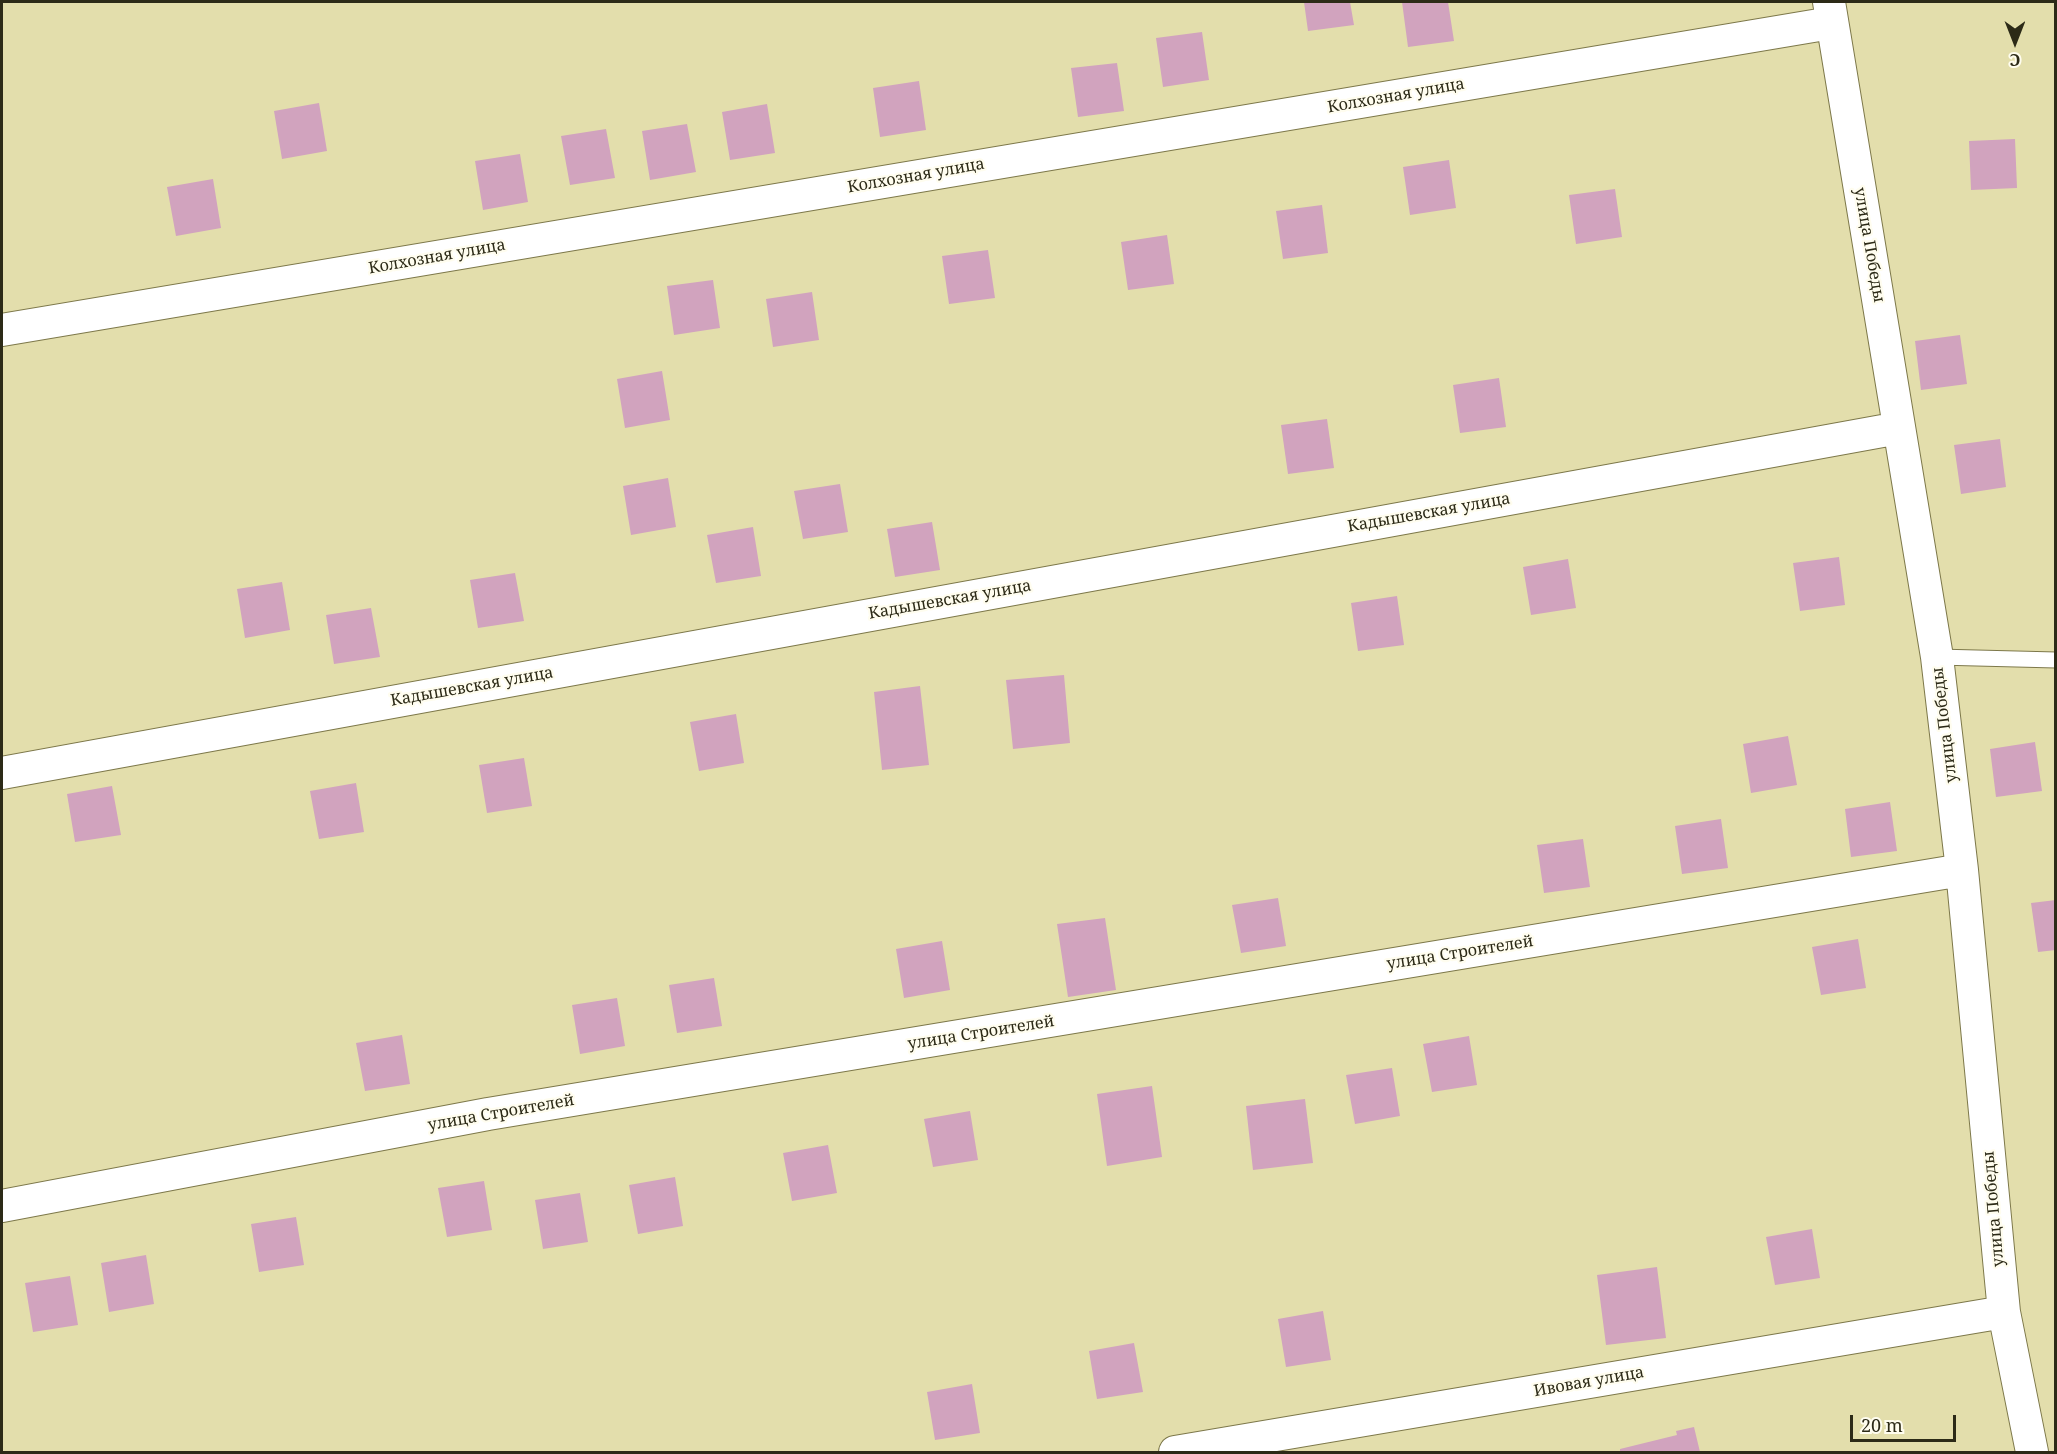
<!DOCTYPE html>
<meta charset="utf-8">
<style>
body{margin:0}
#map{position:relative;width:2057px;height:1454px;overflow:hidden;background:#e3deac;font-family:"Noto Serif",serif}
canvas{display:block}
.frame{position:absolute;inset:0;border:3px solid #2c2a17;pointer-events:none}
.north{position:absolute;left:1985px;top:12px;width:60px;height:60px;-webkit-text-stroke:4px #fffdef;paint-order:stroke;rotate:180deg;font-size:16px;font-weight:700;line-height:24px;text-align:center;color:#2c2a17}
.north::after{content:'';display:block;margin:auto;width:21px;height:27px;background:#2c2a17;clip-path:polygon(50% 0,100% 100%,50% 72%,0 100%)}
.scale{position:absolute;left:1850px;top:1415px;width:106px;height:27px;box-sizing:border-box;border:3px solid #2c2a17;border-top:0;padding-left:8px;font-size:18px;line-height:21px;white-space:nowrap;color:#2c2a17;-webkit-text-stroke:4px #fffdef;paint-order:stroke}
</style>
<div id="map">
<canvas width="2057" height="1454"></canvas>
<div class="frame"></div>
<div class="north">С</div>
<div class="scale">20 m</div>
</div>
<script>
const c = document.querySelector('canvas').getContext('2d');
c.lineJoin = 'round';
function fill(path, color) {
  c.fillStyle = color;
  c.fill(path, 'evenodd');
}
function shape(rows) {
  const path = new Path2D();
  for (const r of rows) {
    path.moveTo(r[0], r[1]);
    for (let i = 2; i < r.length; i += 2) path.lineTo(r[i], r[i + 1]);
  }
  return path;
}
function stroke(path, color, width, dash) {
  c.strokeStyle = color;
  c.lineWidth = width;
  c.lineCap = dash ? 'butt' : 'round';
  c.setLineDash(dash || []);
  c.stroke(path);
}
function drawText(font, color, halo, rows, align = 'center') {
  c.font = font + ' "Noto Serif",serif';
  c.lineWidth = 4.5;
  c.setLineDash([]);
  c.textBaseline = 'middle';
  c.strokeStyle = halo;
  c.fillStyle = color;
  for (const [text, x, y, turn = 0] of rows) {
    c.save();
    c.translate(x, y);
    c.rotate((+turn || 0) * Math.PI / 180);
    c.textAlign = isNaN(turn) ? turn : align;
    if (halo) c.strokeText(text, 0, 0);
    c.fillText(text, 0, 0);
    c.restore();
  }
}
fill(shape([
 [1304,2,1350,2,1354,25,1308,31],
 [1402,2,1448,2,1454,41,1408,47],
 [1202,32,1209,80,1163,87,1156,38],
 [1117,63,1124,111,1078,117,1071,68],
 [919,81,926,130,880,137,873,88],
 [319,103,327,151,282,159,274,111],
 [767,104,775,153,730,160,722,112],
 [687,124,696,172,650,180,642,131],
 [606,129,615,178,570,185,561,136],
 [2015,139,2017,188,1971,190,1969,141],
 [520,154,528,202,483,210,475,161],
 [1449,160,1456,208,1410,215,1403,167],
 [213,179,221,228,176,236,167,187],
 [1615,189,1622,237,1576,244,1569,195],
 [1322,205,1328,253,1283,259,1276,211],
 [1167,235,1174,284,1128,290,1121,242],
 [988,250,995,298,949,304,942,256],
 [713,280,720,328,674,335,667,286],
 [812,292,819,340,773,347,766,299],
 [1960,335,1967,384,1921,390,1915,341],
 [662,371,670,420,625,428,617,379],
 [1499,378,1506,427,1460,433,1453,385],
 [1327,419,1334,468,1288,474,1281,425],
 [2000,439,2006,487,1961,494,1954,445],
 [668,478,676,527,631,535,623,486],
 [840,484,848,532,803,539,794,491],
 [932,522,940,570,895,577,887,529],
 [753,527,761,576,716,583,707,535],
 [1839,557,1845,605,1800,611,1793,563],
 [1568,559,1576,608,1531,615,1523,567],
 [515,573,524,621,478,628,470,580],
 [282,582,290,630,245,638,237,589],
 [1397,596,1404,645,1358,651,1351,603],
 [371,608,380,657,334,664,326,615],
 [1064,675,1070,743,1013,749,1006,680],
 [920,686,929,765,882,770,874,692],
 [736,714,744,763,699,771,690,722],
 [1788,736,1797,785,1751,793,1743,744],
 [2035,742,2042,791,1996,797,1990,749],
 [524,758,532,806,487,813,479,765],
 [356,783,364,832,319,839,310,791],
 [112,786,121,835,75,842,67,794],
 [1890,802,1897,851,1851,857,1845,809],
 [1721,819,1728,868,1682,874,1675,826],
 [1583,839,1590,887,1544,893,1537,845],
 [1278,898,1286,946,1241,953,1232,905],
 [2056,900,2056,950,2038,952,2031,903],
 [1105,918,1116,990,1068,997,1057,924],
 [1858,939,1866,988,1821,995,1812,947],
 [942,941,950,990,904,998,896,949],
 [714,978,722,1026,677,1033,669,985],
 [617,998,625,1046,580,1054,572,1005],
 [402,1035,410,1084,365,1091,356,1043],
 [1469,1036,1477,1085,1432,1092,1423,1044],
 [1392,1068,1400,1116,1355,1124,1346,1075],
 [1152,1086,1162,1157,1107,1166,1097,1094],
 [1305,1099,1313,1163,1253,1170,1246,1106],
 [970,1111,978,1160,933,1167,924,1119],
 [828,1145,837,1193,792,1201,783,1153],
 [675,1177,683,1226,638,1234,629,1185],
 [484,1181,492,1230,447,1237,438,1188],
 [580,1193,588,1242,543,1249,535,1200],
 [296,1217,304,1265,259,1272,251,1224],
 [1812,1229,1820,1278,1775,1285,1766,1237],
 [146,1255,154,1304,109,1312,101,1263],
 [1657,1267,1666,1338,1606,1345,1597,1275],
 [70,1276,78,1325,33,1332,25,1283],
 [1323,1311,1331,1360,1286,1367,1278,1319],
 [1134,1343,1143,1392,1097,1399,1089,1351],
 [972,1384,980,1433,935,1440,927,1392],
 [1694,1427,1700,1452,1620,1452,1620,1449,1677,1435,1676,1431]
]), '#d1a3be');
const lane = shape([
 [1937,657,2056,660]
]);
const street = shape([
 [1829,2,1937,657,1962,870,2004,1312,2032,1452],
 [2,330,1831,23],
 [2,773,1899,428],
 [2,1206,488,1114,1962,870],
 [1175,1452,2004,1312]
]);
stroke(lane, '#7d784a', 17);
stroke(street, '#7d784a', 34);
stroke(lane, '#fff', 15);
stroke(street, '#fff', 32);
drawText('16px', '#2c2a17', '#fffdef', [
 ["Колхозная улица",1396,96,-10],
 ["Колхозная улица",916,176,-10],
 ["улица Победы",1869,245,80],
 ["Колхозная улица",437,257,-10],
 ["Кадышевская улица",1429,513,-10],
 ["Кадышевская улица",950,600,-10],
 ["Кадышевская улица",472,687,-10],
 ["улица Победы",1945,725,-97],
 ["улица Строителей",1460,953,-9],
 ["улица Строителей",981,1033,-9],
 ["улица Строителей",501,1113,-10],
 ["улица Победы",1994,1209,-95],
 ["Ивовая улица",1589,1382,-10]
]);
</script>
